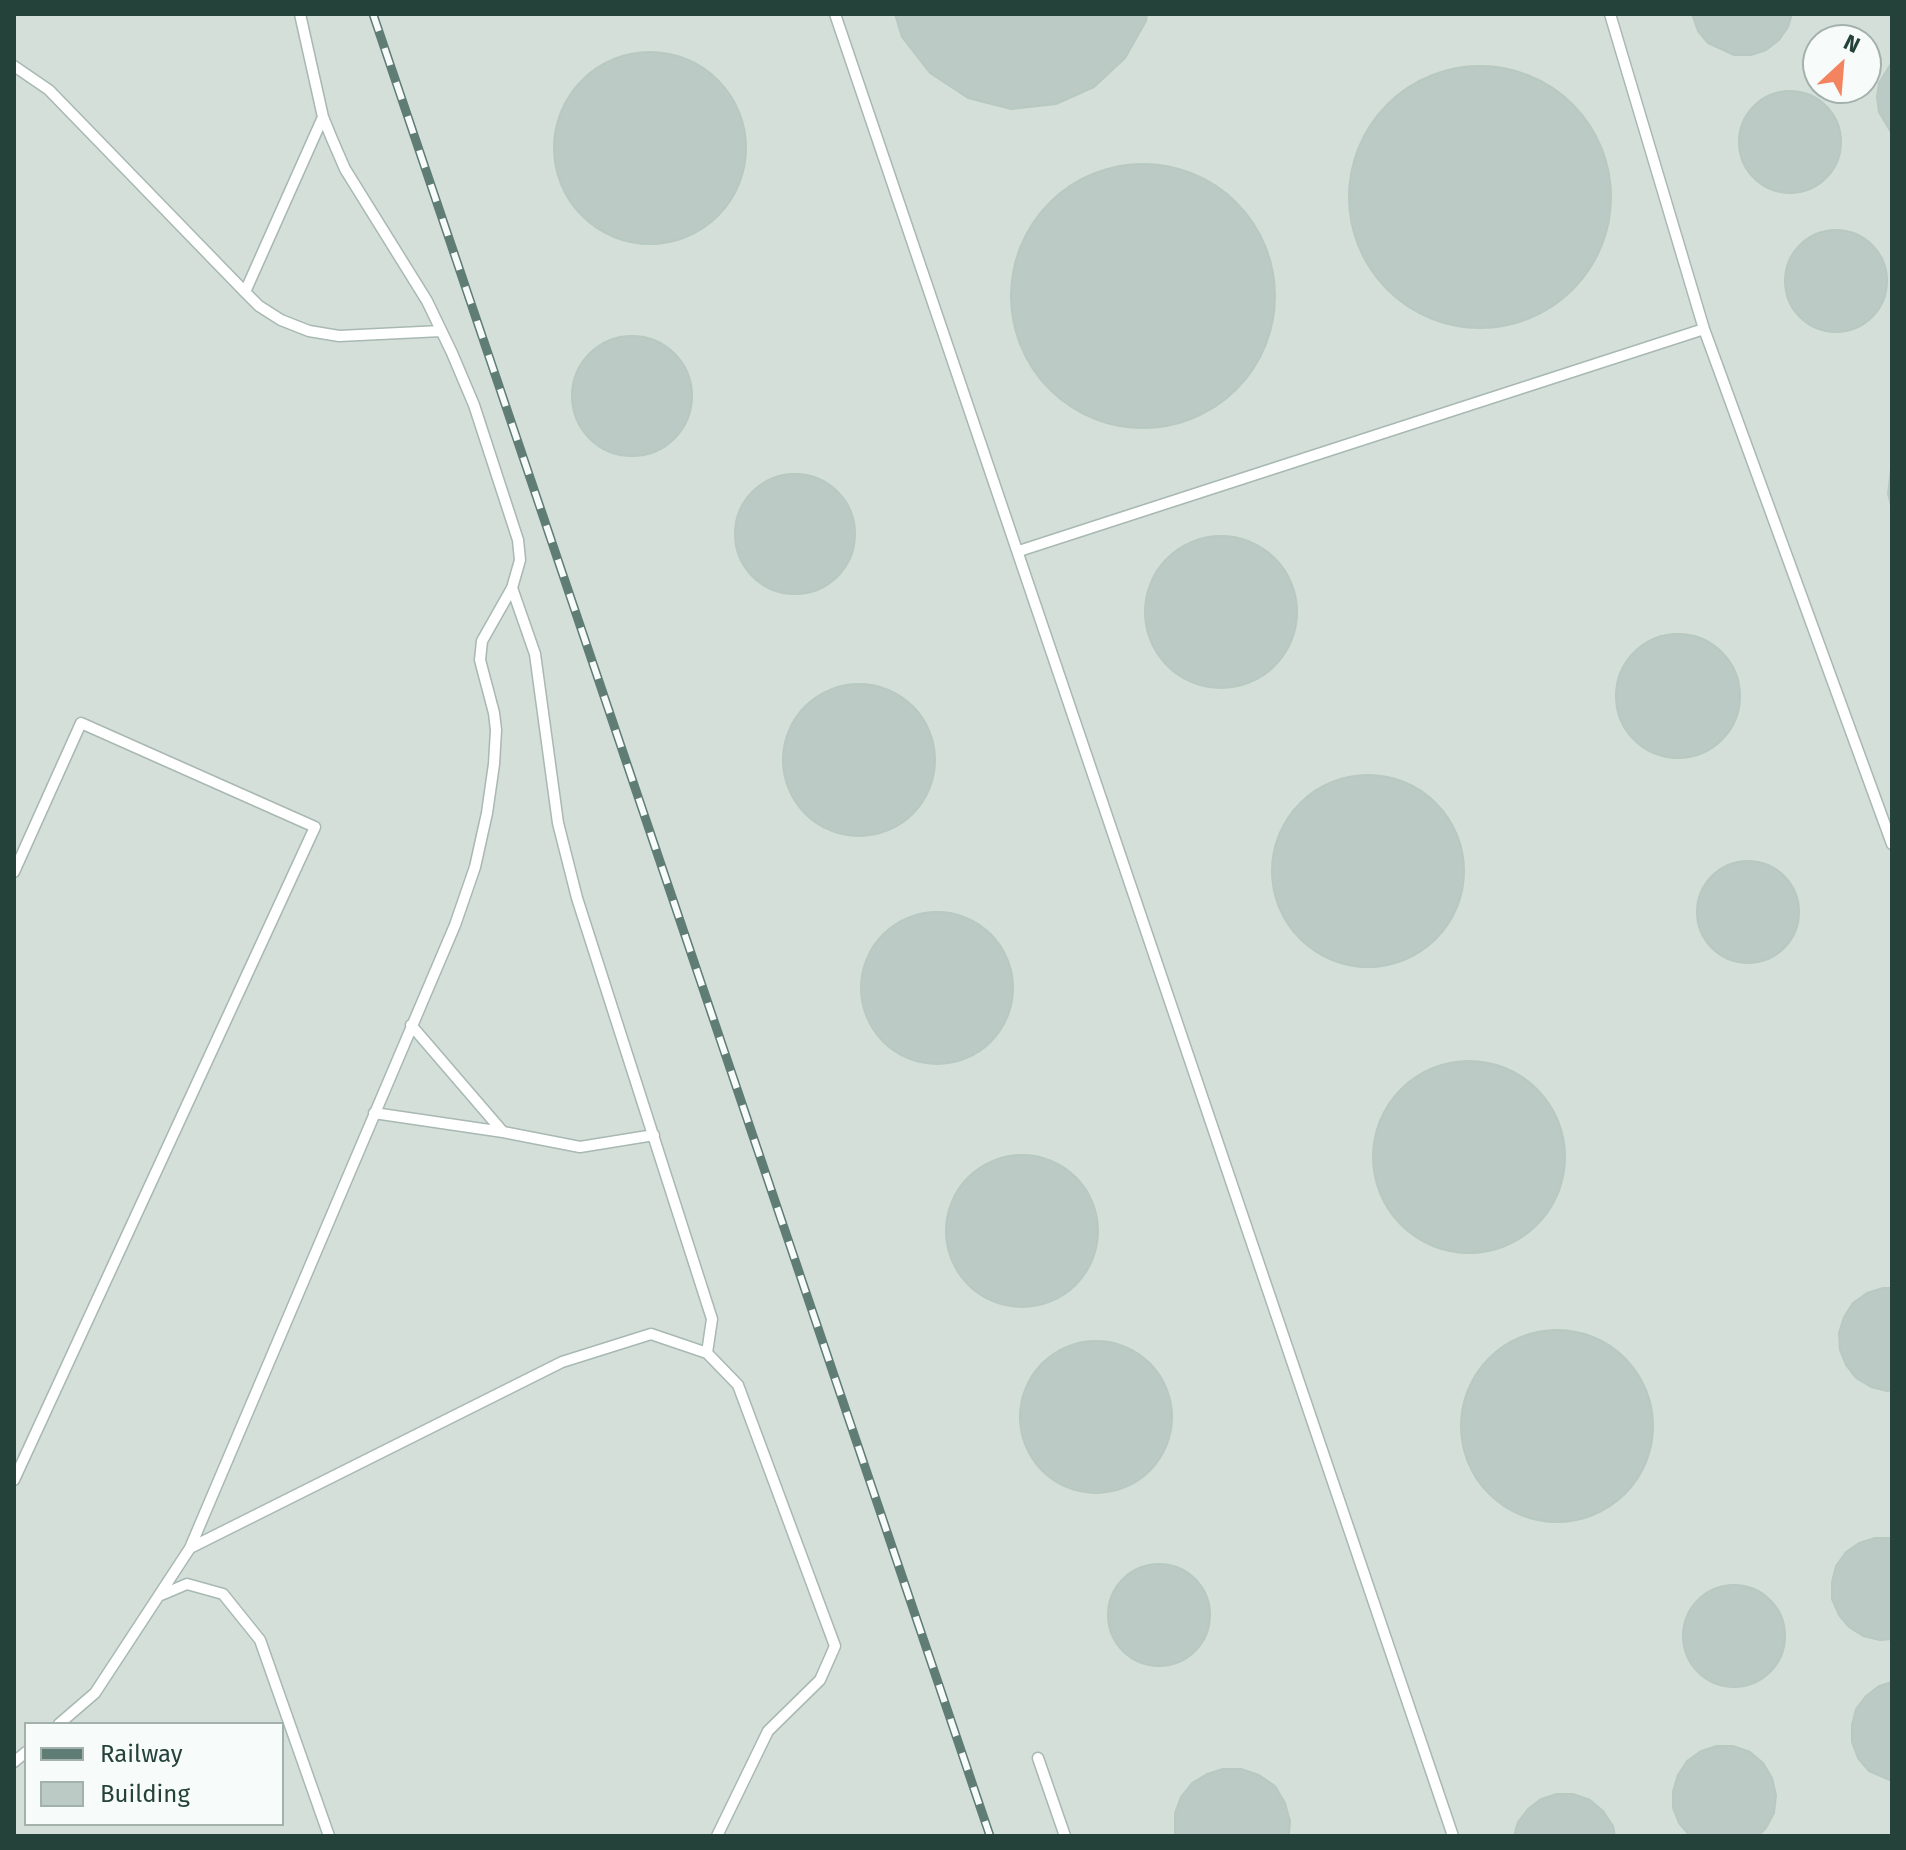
<!DOCTYPE html>
<style>
body{margin:0}
#map{position:relative;width:1906px;height:1850px;overflow:hidden;background:#e6efeb;font-family:"Fira Sans",sans-serif}
canvas{display:block}
.frame{position:absolute;inset:0;border:16px solid #24423a;pointer-events:none}
.legend{position:absolute;left:24px;top:1722px;width:260px;height:104px;box-sizing:border-box;background:#f7fbf9;border:2px solid #a3b1ad;margin:0;padding:10px 14px;list-style:none;font-size:24px;color:#24423a}
.legend li{display:flex;align-items:center;gap:16px;height:40px}
.legend b{width:40px;border:2px solid #a3b1ad}
.north{position:absolute;left:1802px;top:24px;width:80px;height:80px;box-sizing:border-box;background:#f7fbf9;border:2px solid #a3b1ad;border-radius:50%;rotate:26deg;font-size:22px;font-weight:700;line-height:32px;text-align:center;color:#24423a}
.north::after{content:'';display:block;margin:auto;width:28px;height:36px;background:#f4845f;clip-path:polygon(50% 0,100% 100%,50% 72%,0 100%)}
</style>
<div id="map">
<canvas width="1906" height="1850"></canvas>
<div class="frame"></div>
<ul class="legend">
<li><b style="height:10px;background:#5f7d75"></b>Railway</li>
<li><b style="height:22px;background:#bbcac4"></b>Building</li>
</ul>
<div class="north">N</div>
</div>
<script>
const c = document.querySelector('canvas').getContext('2d');
c.lineJoin = 'round';
function fill(path, color) {
  c.fillStyle = color;
  c.fill(path, 'evenodd');
}
function shape(rows) {
  const path = new Path2D();
  for (const r of rows) {
    if (r.length === 3) {
      path.moveTo(r[0] + r[2], r[1]);
      path.arc(r[0], r[1], r[2], 0, 2 * Math.PI);
      continue;
    }
    path.moveTo(r[0], r[1]);
    for (let i = 2; i < r.length; i += 2) path.lineTo(r[i], r[i + 1]);
  }
  return path;
}
function stroke(path, color, width, dash) {
  c.strokeStyle = color;
  c.lineWidth = width;
  c.lineCap = dash ? 'butt' : 'round';
  c.setLineDash(dash || []);
  c.stroke(path);
}
fill(shape([
 [14,14,1892,14,1892,1836,14,1836],
 [1818,40,1866,40,1866,88,1818,88],
 [26,1724,282,1724,282,1824,26,1824]
]), '#d4dfda');
const building = shape([
 [895,14,1147,14,1146,21,1125,58,1094,87,1056,104,1011,109,968,98,930,73,902,37,895,14],
 [1692,14,1792,14,1788,27,1779,40,1766,50,1751,55,1734,55,1708,43,1698,31,1692,14],
 [650,148,96],
 [1892,62,1892,134,1879,112,1877,97,1879,83,1892,62],
 [1480,197,131],
 [1790,142,51],
 [1143,296,132],
 [1836,281,51],
 [632,396,60],
 [1892,460,1892,509,1888,494,1892,460],
 [795,534,60],
 [1221,612,76],
 [1678,696,62],
 [859,760,76],
 [1368,871,96],
 [1748,912,51],
 [937,988,76],
 [1469,1157,96],
 [1022,1231,76],
 [1883,1288,1892,1288,1892,1390,1887,1391,1871,1387,1856,1378,1846,1365,1840,1350,1839,1333,1844,1317,1853,1303,1867,1293,1883,1288],
 [1557,1426,96],
 [1096,1417,76],
 [1875,1538,1892,1538,1892,1639,1880,1640,1863,1636,1849,1627,1839,1615,1832,1599,1832,1582,1836,1566,1846,1552,1859,1543,1875,1538],
 [1159,1615,51],
 [1734,1636,51],
 [1892,1682,1892,1781,1869,1771,1858,1758,1852,1742,1852,1725,1856,1709,1866,1696,1879,1686,1892,1682],
 [1717,1746,1733,1746,1750,1752,1763,1763,1772,1778,1776,1795,1774,1813,1766,1828,1758,1836,1690,1836,1679,1823,1673,1808,1673,1791,1678,1775,1687,1761,1701,1751,1717,1746],
 [1223,1769,1241,1769,1259,1775,1275,1786,1285,1803,1290,1821,1289,1836,1175,1836,1175,1813,1181,1797,1192,1783,1207,1774,1223,1769],
 [1557,1794,1573,1794,1590,1800,1603,1811,1613,1826,1615,1836,1514,1836,1518,1822,1528,1809,1541,1799,1557,1794]
]);
fill(building, '#bbcac4');
stroke(building, '#b8c9c2', 2);
const service = shape([
 [835,14,1453,1836],
 [1610,14,1704,329,1892,844],
 [14,66,49,90,245,292,259,306,281,320,309,331,339,336,441,331],
 [245,292,323,117],
 [1019,551,1704,329],
 [512,588,535,654,558,823,577,898,712,1319,707,1353],
 [14,872,81,723,315,827,14,1480],
 [374,1113,503,1132,411,1025],
 [503,1132,580,1147,654,1135],
 [190,1548,455,925,475,867,487,813,494,764,496,730,494,713,480,660,482,641,512,588,520,560,518,540,474,405,452,353,427,301,345,169,332,139,323,117,300,14],
 [161,1595,187,1584,223,1594,260,1640,329,1836],
 [59,1724,95,1693,190,1548,562,1362,651,1334,707,1353,738,1385,835,1646,820,1680,768,1731,717,1836],
 [1038,1758,1065,1836],
 [14,1762,26,1752]
]);
stroke(service, '#a8b8b2', 13);
stroke(service, '#fff', 10);
const rail = shape([
 [373,14,990,1836]
]);
stroke(rail, '#5f7d75', 9);
stroke(rail, '#f7fbf9', 6, [18]);
</script>
